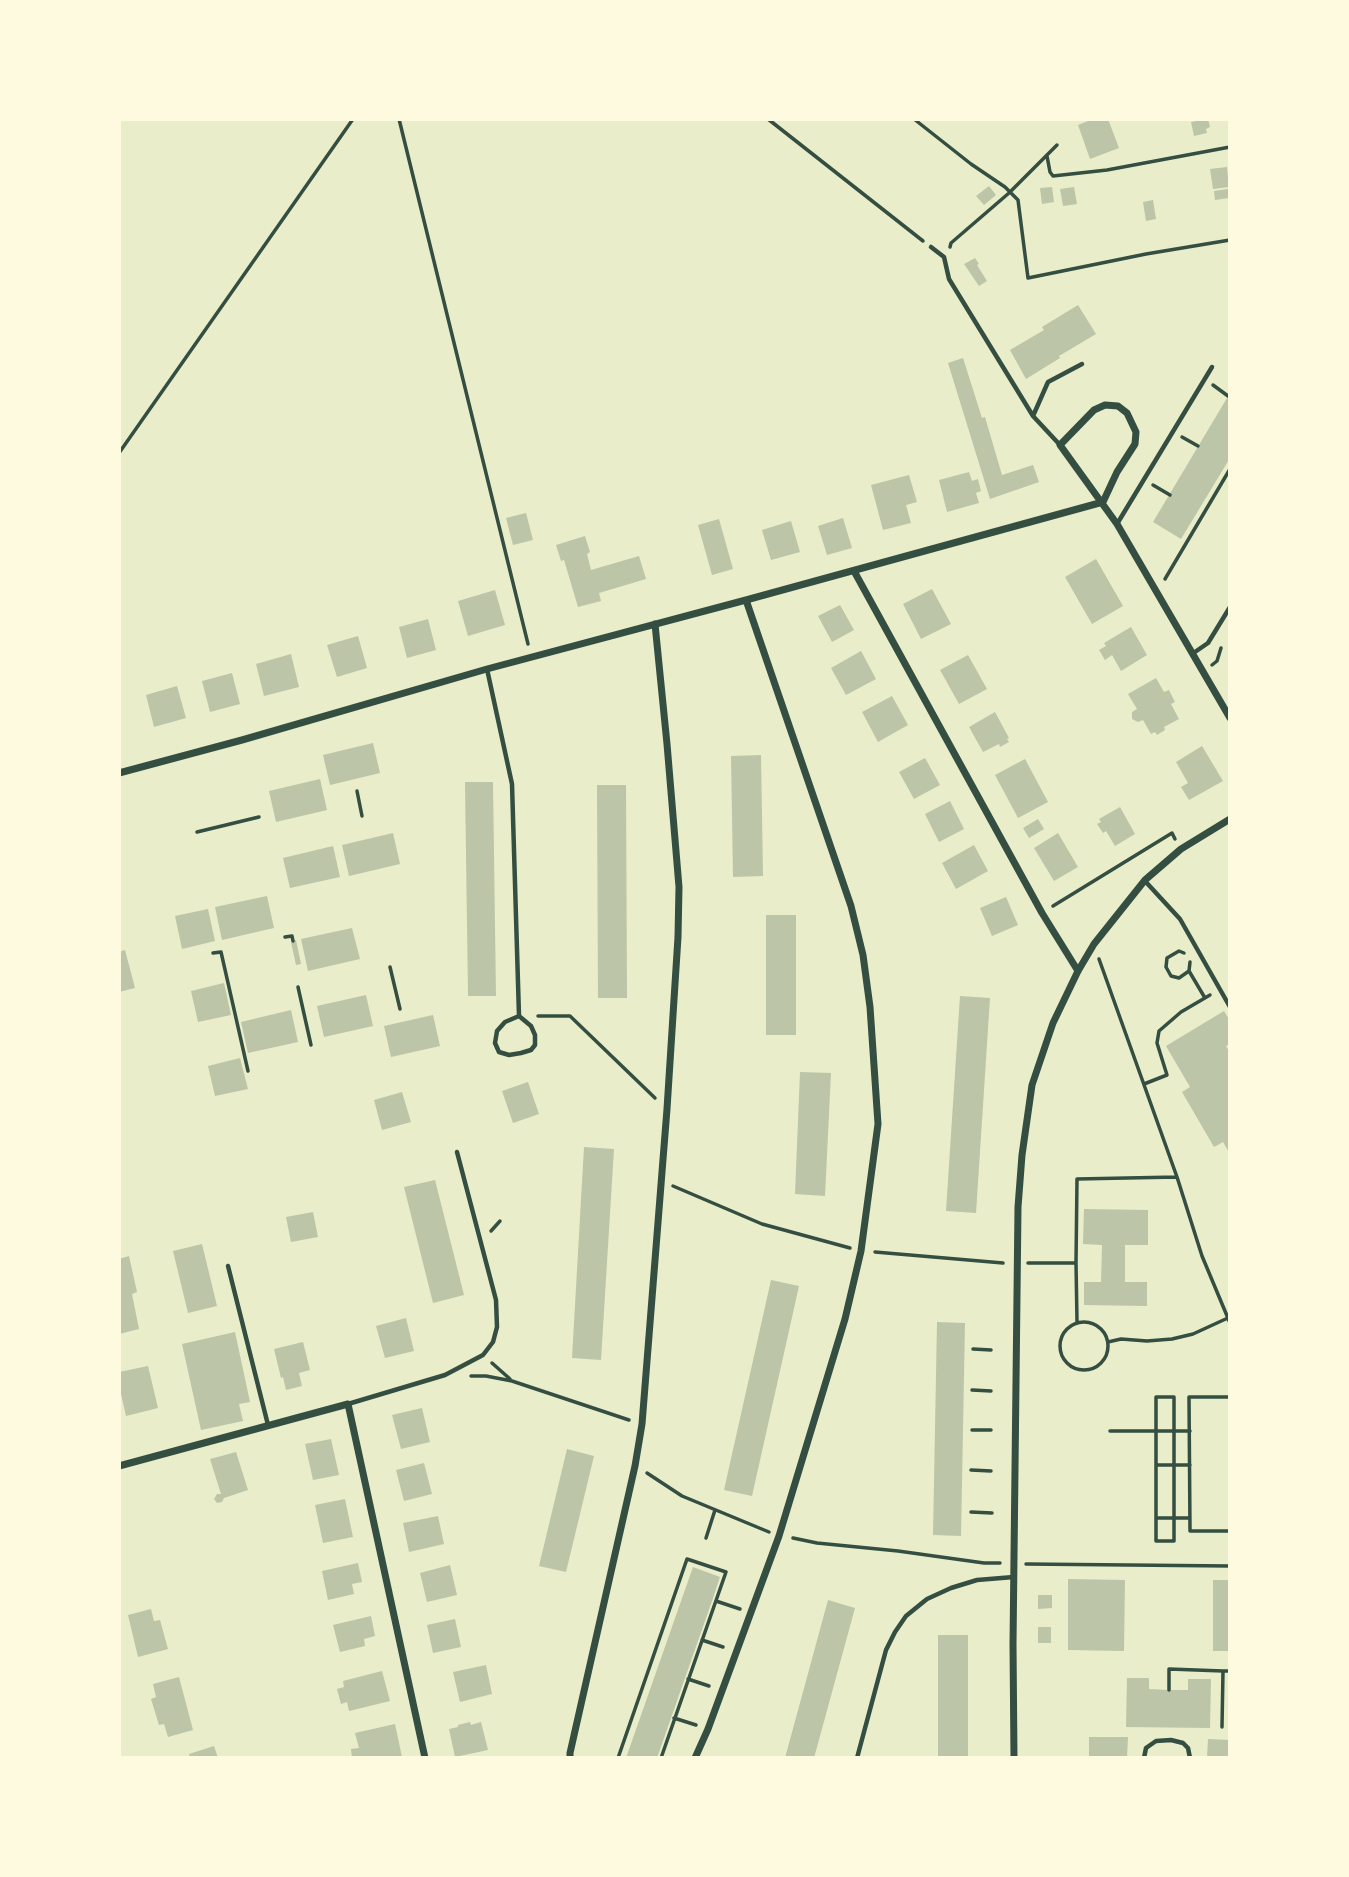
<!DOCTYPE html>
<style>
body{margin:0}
#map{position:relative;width:1349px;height:1877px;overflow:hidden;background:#e9edc9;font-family:Overpass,sans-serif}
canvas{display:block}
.frame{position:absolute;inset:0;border:121px solid #fefae0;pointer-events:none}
</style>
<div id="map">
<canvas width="1349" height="1877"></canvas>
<div class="frame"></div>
</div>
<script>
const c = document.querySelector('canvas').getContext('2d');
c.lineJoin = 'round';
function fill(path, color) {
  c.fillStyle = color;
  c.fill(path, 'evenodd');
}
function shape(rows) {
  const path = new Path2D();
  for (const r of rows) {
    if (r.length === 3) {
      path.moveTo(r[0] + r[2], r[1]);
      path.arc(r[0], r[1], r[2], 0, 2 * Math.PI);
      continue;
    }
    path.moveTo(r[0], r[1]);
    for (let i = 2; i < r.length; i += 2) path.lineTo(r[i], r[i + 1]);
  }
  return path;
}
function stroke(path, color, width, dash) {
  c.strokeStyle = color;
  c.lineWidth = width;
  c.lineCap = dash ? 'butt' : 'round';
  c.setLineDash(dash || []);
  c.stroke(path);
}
fill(shape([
 [1093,119,1108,119,1119,148,1090,159,1078,125],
 [1208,119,1210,127,1206,129,1207,133,1194,136,1191,122],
 [1227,167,1229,187,1213,189,1210,169],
 [989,186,996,195,984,205,976,196],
 [1052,187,1054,202,1042,204,1040,188],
 [1074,187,1077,204,1063,206,1060,189],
 [1228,189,1229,198,1215,200,1214,191],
 [1153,200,1156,219,1146,221,1143,202],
 [975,258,979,264,977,265,987,281,979,286,964,264],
 [1078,305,1096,334,1059,356,1060,358,1026,379,1010,350,1044,330,1042,327],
 [963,358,982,418,985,417,1002,475,1033,465,1039,482,990,499,948,363],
 [1230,393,1230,458,1181,539,1153,522],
 [969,472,972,481,978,479,981,491,976,493,979,503,947,512,939,480],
 [909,475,917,502,906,505,911,523,883,530,871,485],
 [526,513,533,540,513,545,506,518],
 [843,518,852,548,827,555,818,526],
 [719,519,733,569,712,575,698,525],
 [791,521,800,552,771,560,762,530],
 [585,536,590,552,587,554,591,570,639,556,646,579,599,593,601,601,578,607,564,560,561,561,556,545],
 [1096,559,1123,606,1092,624,1065,577],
 [932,589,951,624,921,639,903,604],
 [495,590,505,625,468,636,458,601],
 [840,605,854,630,832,642,818,616],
 [428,619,436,650,407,658,399,627],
 [1131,627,1147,655,1121,671,1112,655,1105,660,1099,650,1106,646,1104,643],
 [358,636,367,668,337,677,327,645],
 [861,651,876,679,846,695,831,668],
 [291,654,299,687,264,696,256,664],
 [968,655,987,689,959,704,940,670],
 [232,673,240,704,210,712,202,681],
 [1156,678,1164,692,1169,690,1175,702,1171,704,1179,719,1164,727,1165,730,1157,735,1155,732,1151,734,1143,720,1138,722,1132,719,1132,712,1137,709,1128,694],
 [177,686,186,718,154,727,146,695],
 [892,696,908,725,878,742,862,712],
 [995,712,1009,738,1007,739,1009,742,1000,747,999,744,983,752,969,727],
 [373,743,380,773,330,785,323,755],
 [1202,746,1223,781,1189,800,1181,787,1188,783,1176,762],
 [761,755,763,876,733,877,731,756],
 [925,758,940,785,914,799,899,772],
 [1025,759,1048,802,1018,818,995,775],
 [320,779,327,810,276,822,269,791],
 [465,782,493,782,496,996,468,996],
 [597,785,626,785,627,998,598,998],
 [950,801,964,829,939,842,925,814],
 [1120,807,1135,834,1115,846,1106,831,1103,833,1097,824,1101,822,1099,819],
 [1038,819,1044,829,1029,838,1023,828],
 [393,833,400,864,349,876,342,845],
 [1058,833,1078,867,1054,881,1034,848],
 [974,845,988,871,956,889,942,863],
 [333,846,340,877,290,888,283,858],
 [267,896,274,928,222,940,215,907],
 [1006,897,1018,925,992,936,980,908],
 [208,909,215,941,182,949,175,916],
 [766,915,796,915,796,1035,766,1035],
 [352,928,360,959,308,971,301,939],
 [296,940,301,964,296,965,291,942],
 [125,950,135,988,119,992,119,952],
 [224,983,231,1015,198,1022,191,991],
 [366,995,373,1026,324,1037,317,1006],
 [960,996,990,998,976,1213,946,1211],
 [291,1010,298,1042,248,1053,241,1022],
 [1224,1011,1230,1021,1230,1044,1226,1046,1230,1053,1230,1154,1223,1142,1214,1147,1182,1092,1190,1087,1166,1046],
 [433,1015,440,1046,391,1057,384,1026],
 [240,1058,248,1089,215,1096,208,1066],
 [800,1072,831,1073,825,1196,795,1194],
 [528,1082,539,1114,513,1123,502,1091],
 [402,1092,411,1122,382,1130,374,1100],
 [584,1147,614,1149,601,1360,572,1358],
 [435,1180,464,1295,433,1303,404,1187],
 [1084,1209,1148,1210,1148,1245,1125,1245,1125,1282,1147,1282,1147,1306,1084,1305,1084,1282,1101,1282,1102,1245,1083,1244],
 [313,1212,318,1237,291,1242,286,1217],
 [202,1244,217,1306,188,1313,173,1251],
 [129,1256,137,1292,132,1294,139,1329,119,1334,119,1259],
 [771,1280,799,1286,752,1496,724,1490],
 [406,1318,414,1351,385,1358,376,1326],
 [937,1322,965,1323,961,1536,933,1535],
 [235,1332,250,1402,239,1404,243,1421,201,1430,182,1344],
 [303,1342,310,1370,299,1373,302,1386,286,1390,283,1377,281,1378,274,1349],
 [148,1366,158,1408,126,1416,119,1385,119,1372],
 [422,1408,430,1442,401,1449,392,1415],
 [331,1439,339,1475,313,1480,305,1444],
 [567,1449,594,1456,566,1572,539,1566],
 [236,1452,248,1490,224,1498,222,1502,217,1503,214,1499,217,1494,221,1494,210,1459],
 [424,1463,432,1494,404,1501,396,1470],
 [345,1499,353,1537,323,1543,315,1505],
 [438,1516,444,1544,409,1552,403,1523],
 [358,1563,362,1582,352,1584,354,1594,328,1600,322,1571],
 [450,1565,457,1595,427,1602,420,1573],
 [693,1567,720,1577,712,1601,657,1758,626,1758],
 [1068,1579,1125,1580,1124,1651,1068,1650],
 [1213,1580,1230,1580,1230,1651,1213,1651],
 [1038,1595,1052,1595,1052,1608,1038,1609],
 [828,1600,855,1608,814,1758,785,1758],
 [151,1609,154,1621,160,1620,168,1649,138,1657,128,1615],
 [371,1616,375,1636,364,1639,365,1646,340,1652,333,1625],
 [455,1619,461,1647,433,1653,427,1625],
 [1038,1627,1051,1627,1051,1643,1038,1643],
 [938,1635,968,1635,968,1758,938,1758],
 [486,1665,492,1694,460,1702,453,1672],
 [382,1671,390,1701,349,1711,347,1702,341,1704,337,1689,344,1687,343,1681],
 [179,1677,193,1730,168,1737,164,1724,159,1725,151,1699,156,1697,153,1684],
 [1127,1678,1149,1678,1149,1689,1169,1690,1188,1690,1188,1679,1211,1679,1210,1728,1126,1727],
 [470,1722,471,1725,481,1722,488,1750,455,1757,449,1729,458,1727,458,1725],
 [395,1724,402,1757,352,1758,351,1749,359,1748,355,1733],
 [1089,1737,1128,1737,1127,1758,1089,1758],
 [1208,1739,1230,1740,1230,1758,1207,1758],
 [214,1746,218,1758,190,1758,189,1754]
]), '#bcc5a7');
stroke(shape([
 [399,119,528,644],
 [768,119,923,241],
 [914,119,971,164,1005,187,1018,200,1028,278,1146,254,1230,240],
 [1047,156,1050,172,1053,176,1107,170,1230,147],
 [950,247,951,243,1009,193,1057,145],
 [1213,385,1228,396],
 [1182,437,1198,446],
 [119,453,353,119],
 [1153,485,1170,495],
 [1165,579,1230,469],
 [1212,665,1217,661,1221,648],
 [357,791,362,816],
 [197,832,259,817],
 [1053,906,1172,833,1175,839],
 [285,937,292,936,293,941],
 [213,953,221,952,248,1071],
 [1184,953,1179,951,1167,958,1166,967,1171,976,1179,978,1189,971],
 [1099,959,1177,1177,1202,1256,1230,1323],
 [1190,962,1189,971,1205,998],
 [390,967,400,1009],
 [298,987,311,1045],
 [538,1016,570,1016,655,1098],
 [1144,1084,1167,1075,1157,1043,1159,1031,1181,1012,1210,995],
 [673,1186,762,1224,850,1248],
 [491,1231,500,1221],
 [875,1252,1003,1263],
 [1028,1263,1076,1263,1077,1322],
 [1076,1263,1077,1179,1177,1177],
 [1084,1346,24],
 [1108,1342,1121,1339,1147,1341,1172,1339,1193,1334,1230,1317],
 [973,1349,991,1350],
 [492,1363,510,1379],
 [471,1376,486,1376,512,1381,629,1420],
 [972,1390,991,1391],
 [1230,1397,1189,1397,1190,1531,1230,1531],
 [972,1430,991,1430],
 [1110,1431,1174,1431,1174,1541,1156,1541,1156,1397,1174,1397,1174,1431,1190,1431],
 [1157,1465,1190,1465],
 [971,1470,991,1471],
 [647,1473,682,1496,769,1532],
 [971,1512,992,1513],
 [1157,1518,1190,1518],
 [706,1538,715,1510],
 [793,1538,817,1543,898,1551,984,1563,1000,1563],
 [1026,1564,1230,1566],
 [716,1601,740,1609],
 [702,1640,723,1647],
 [688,1679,709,1686],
 [1169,1690,1169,1669,1223,1671],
 [674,1718,696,1725],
 [1222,1727,1223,1671,1230,1671],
 [618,1758,687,1559,726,1572,661,1758]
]), '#344e41', 3.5);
stroke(shape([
 [931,247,944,257,949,279,1033,416,1060,445],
 [1033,416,1048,382,1082,364],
 [1117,524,1212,367],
 [1192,654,1208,643,1230,607],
 [487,669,512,784,519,1016],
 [1145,881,1180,919,1230,1007],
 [519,1016,531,1026,535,1035,535,1045,531,1050,521,1053,509,1055,499,1052,495,1043,497,1031,505,1022,519,1016],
 [228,1266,268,1425],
 [348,1404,445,1375,483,1355,493,1342,497,1327,496,1300,457,1152],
 [857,1758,886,1650,895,1632,906,1616,927,1599,951,1588,977,1580,1014,1577],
 [1144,1758,1146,1748,1156,1741,1171,1740,1183,1743,1188,1748,1190,1758]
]), '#344e41', 4.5);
stroke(shape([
 [1103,502,1117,472,1135,444,1136,432,1127,413,1118,406,1105,405,1094,410,1060,445,1117,524,1230,718],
 [854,571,1042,913,1078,971],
 [119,773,242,740,487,669,746,600,1103,502],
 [119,1466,348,1404,425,1758],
 [570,1758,570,1753,635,1466,642,1424,667,1109,678,937,679,887,667,744,655,624],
 [695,1758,708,1729,779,1536,845,1319,861,1251,878,1124,870,1007,863,955,851,906,746,600],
 [1014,1758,1013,1644,1018,1207,1022,1155,1032,1085,1053,1023,1078,971,1094,944,1145,880,1181,849,1230,819]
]), '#344e41', 7);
</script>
